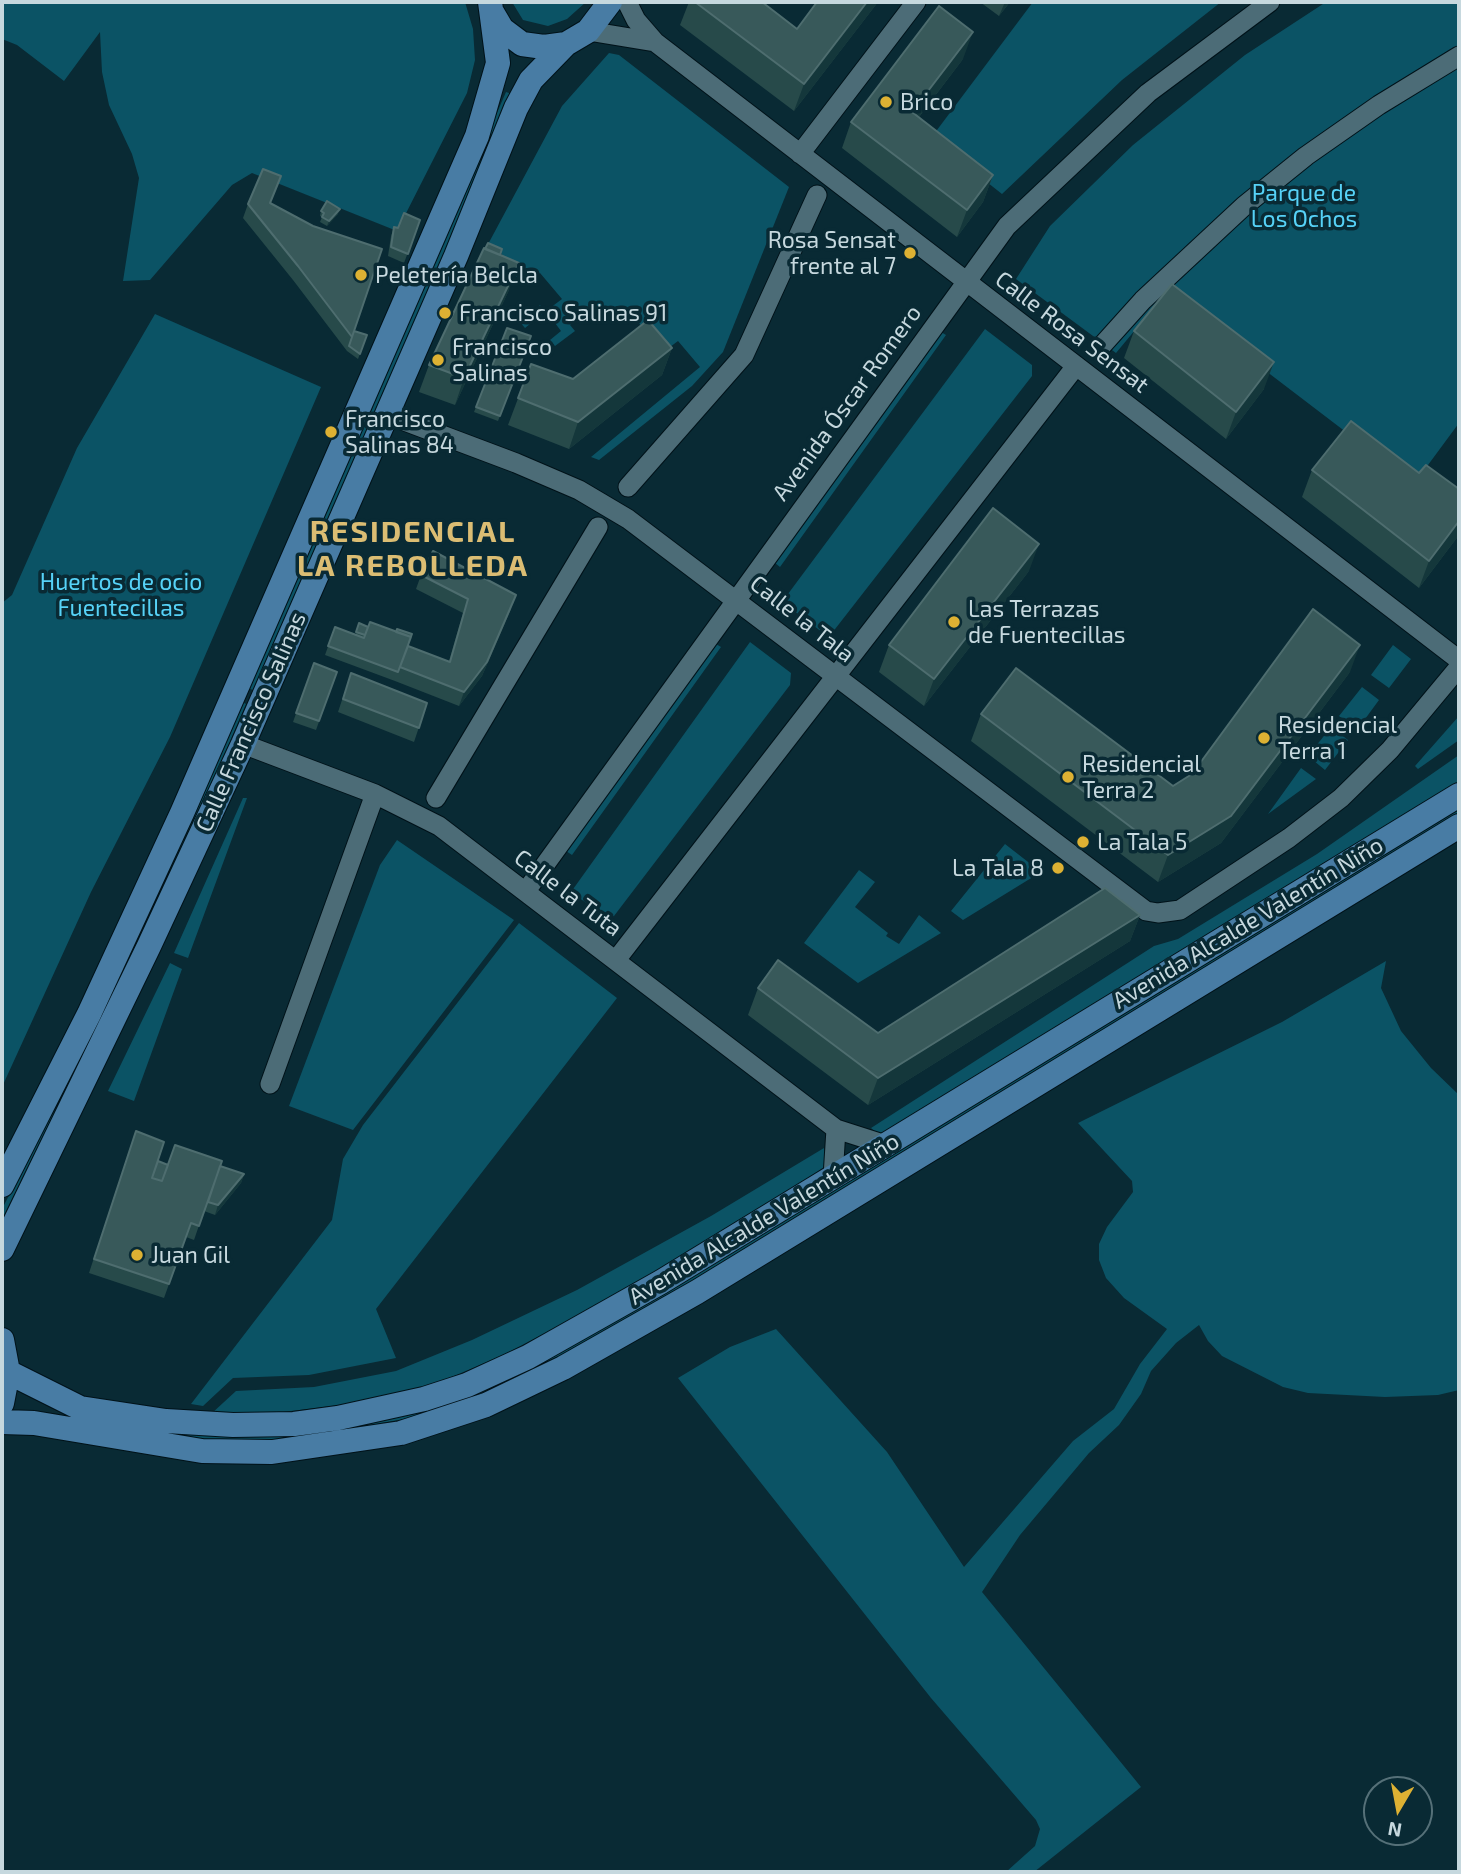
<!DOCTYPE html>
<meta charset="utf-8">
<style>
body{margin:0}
#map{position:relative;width:1461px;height:1874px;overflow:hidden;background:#092a34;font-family:"Exo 2",sans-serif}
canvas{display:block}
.frame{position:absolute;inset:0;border:4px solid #c6d8de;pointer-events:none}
.north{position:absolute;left:1363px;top:1776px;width:70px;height:70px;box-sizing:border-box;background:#092a34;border:2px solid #557078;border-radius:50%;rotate:190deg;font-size:19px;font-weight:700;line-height:28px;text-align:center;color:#c6d8de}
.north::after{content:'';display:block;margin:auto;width:24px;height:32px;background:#ddb133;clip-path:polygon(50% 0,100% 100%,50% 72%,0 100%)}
</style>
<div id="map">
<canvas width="1461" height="1874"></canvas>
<div class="frame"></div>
<div class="north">N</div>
</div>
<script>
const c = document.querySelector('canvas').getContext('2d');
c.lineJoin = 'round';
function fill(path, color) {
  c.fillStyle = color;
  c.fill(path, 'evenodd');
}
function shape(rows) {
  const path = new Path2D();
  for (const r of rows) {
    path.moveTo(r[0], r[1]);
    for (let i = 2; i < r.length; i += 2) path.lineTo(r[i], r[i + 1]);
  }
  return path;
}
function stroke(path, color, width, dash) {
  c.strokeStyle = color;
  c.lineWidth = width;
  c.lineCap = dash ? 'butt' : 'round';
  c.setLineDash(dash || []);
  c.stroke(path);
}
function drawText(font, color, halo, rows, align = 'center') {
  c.font = font + ' "Exo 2",sans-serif';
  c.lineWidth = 7;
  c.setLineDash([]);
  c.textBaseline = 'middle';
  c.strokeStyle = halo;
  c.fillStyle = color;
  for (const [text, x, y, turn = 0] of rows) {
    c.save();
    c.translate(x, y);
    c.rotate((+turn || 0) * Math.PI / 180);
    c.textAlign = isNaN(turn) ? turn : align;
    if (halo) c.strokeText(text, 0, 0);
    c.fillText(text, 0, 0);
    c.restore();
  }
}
fill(shape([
 [2,2,465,2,473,29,475,60,467,93,397,231,252,173,232,185,150,280,123,281,139,178,132,154,109,105,102,72,100,32,64,81,17,45,2,39],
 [512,2,586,2,567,19,548,26,523,20],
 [1033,2,1221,2,1122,80,1002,194,931,138],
 [1326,2,1459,2,1459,423,1414,484,1165,294,1116,353,1016,279,1050,226,1133,145,1245,55],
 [609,53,619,55,789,187,723,352,692,386,599,460,591,457,700,367,678,341,662,353,635,318,629,321,618,309,606,317,601,311,588,321,584,315,570,325,575,331,555,346,550,340,561,331,546,311,525,328,519,321,540,305,546,311,562,299,540,273,522,285,501,253,486,248,562,106],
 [506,92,512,94,442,260,253,690,248,688],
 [155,314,321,387,170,737,91,892,2,1087,2,603,12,595,77,448],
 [985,329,1032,365,1032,376,832,633,822,632,782,602],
 [941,332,946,335,780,567,775,563],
 [750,642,791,673,790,685,614,916,607,918,571,892],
 [716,644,721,647,572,855,566,851],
 [1393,645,1411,659,1389,688,1371,675],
 [1362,687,1379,700,1357,730,1339,716],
 [242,702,246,704,207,795,44,1141,2,1221,2,1209,34,1147],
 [1459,716,1459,740,1418,769,1415,766],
 [1331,727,1348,740,1325,770,1308,756],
 [1459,755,1459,784,881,1137,871,1128,1154,946,1178,939,1317,854],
 [1301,768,1316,779,1268,814],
 [243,798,247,798,188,958,174,953],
 [1459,807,1459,813,718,1266,567,1353,500,1387,415,1417,293,1439,235,1441,180,1438,147,1429,443,1403],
 [397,840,514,920,353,1130,289,1106,380,865],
 [1005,844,1041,872,963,920,951,911],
 [859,870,875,882,855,907,888,933,886,936,899,944,919,915,941,933,858,983,804,943],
 [519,923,617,998,376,1309,396,1358,309,1375,233,1378,203,1406,191,1404,332,1220,343,1159,363,1125],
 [1386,961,1381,988,1401,1031,1431,1068,1459,1095,1459,1390,1438,1395,1385,1397,1308,1393,1283,1387,1222,1356,1208,1341,1199,1325,1176,1343,1151,1371,1141,1394,1119,1425,1089,1453,1020,1535,982,1592,1141,1787,1034,1872,1006,1872,1035,1846,1040,1829,1036,1820,931,1698,678,1378,730,1347,776,1329,887,1452,964,1567,1073,1441,1114,1409,1140,1364,1167,1329,1124,1298,1106,1278,1099,1260,1099,1244,1107,1227,1133,1192,1132,1181,1078,1123,1282,1022],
 [170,963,182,969,134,1101,108,1091],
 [824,1148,827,1165,789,1191,618,1295,503,1355,440,1382,372,1401,259,1415,211,1414,236,1391,314,1387,396,1371,472,1340,577,1290,711,1216]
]), '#0b5365');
const minor = shape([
 [627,2,636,20,655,42,1459,660],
 [588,31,655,42],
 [800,154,916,2],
 [1098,350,1143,300,1244,206,1306,156,1379,105,1459,56],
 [386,414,516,463,579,490,628,519,1146,911,1158,913,1180,910,1289,838,1341,798,1390,750,1459,667],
 [628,487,744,355,817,195],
 [243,744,375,794,439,826,836,1129,886,1145],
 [436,798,598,527],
 [526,891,1007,226,1148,93,1270,2],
 [616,960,1076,366],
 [270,1084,375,794],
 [833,1177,836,1129]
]);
const major = shape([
 [492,12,502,29,522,44,544,47,566,44,588,31,610,2],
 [2,1185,89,1014,182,813,477,136,498,63,490,2],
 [2,1249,149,946,243,744,456,256,516,108,531,80,566,44],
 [2,1340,8,1372,2,1403],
 [8,1372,80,1408,166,1421,233,1425,294,1424,338,1418,424,1399,467,1385,528,1357,661,1282,1459,795],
 [2,1422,34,1423,202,1451,272,1452,401,1433,486,1405,563,1368,697,1292,1459,826]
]);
stroke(minor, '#001219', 21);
stroke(major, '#001219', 26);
stroke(minor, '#4c6c77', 19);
stroke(major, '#487ca4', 24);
fill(shape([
 [689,2,762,2,797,29,878,2,794,111,680,25],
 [980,2,1010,2,999,16],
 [963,59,919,117,993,175,983,202,957,237,842,148,851,122],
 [281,176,270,204,354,331,367,335,358,359,347,351,293,280,243,218,248,204],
 [321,211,338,214,327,226,320,222,322,217,320,216],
 [420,220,404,263,388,256,391,236,394,227,398,228],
 [500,255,509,290,455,405,419,392,429,365],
 [507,328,531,336,498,421,474,412],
 [1134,331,1264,389,1226,439,1124,358],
 [672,348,662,375,569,449,508,425,531,364,573,379],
 [1312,470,1419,473,1459,489,1459,535,1419,588,1302,497],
 [1029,571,924,706,879,672,889,645],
 [421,575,511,609,482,676,459,706,395,681,397,674,395,681,325,655,335,627,356,634,359,623,400,667,449,661,463,613,416,589],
 [314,663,337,672,316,730,293,722],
 [1350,672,1221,843,1158,882,971,741,981,714,1173,786],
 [351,673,427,703,414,742,338,712],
 [1140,915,1130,941,868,1105,748,1015,758,988,878,1033],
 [131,1145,158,1161,168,1165,220,1166,244,1174,241,1183,215,1215,204,1211,194,1240,186,1237,164,1298,89,1273]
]), '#274a4a');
fill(shape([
 [867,2,878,2,794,111,804,84],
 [1005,2,1010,2,999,16],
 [973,32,963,59,902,139,912,112],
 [993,175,983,202,957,237,967,210],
 [340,209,338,214,327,226,329,221],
 [519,263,509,290,455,405,464,378],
 [672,348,662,375,569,449,578,422],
 [1274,362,1264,389,1226,439,1236,412],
 [1459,521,1459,535,1419,588,1429,561],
 [1039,544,1029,571,924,706,934,679],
 [516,595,482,676,459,706,464,692],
 [1360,645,1350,672,1221,843,1158,882,1168,855],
 [1140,915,1130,941,868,1105,878,1078],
 [244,1174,241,1183,215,1215,218,1205]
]), '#14373b');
const building = shape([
 [695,2,762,2,797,29,817,2,867,2,804,84,695,2],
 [939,6,973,32,912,112,993,175,967,210,851,122,939,6],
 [263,169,281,176,270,203,313,226,382,249,352,337,298,266,248,204,263,169],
 [327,201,340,209,329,221,322,217,324,213,321,211,327,201],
 [404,213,420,220,408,254,391,247,394,227,398,228,404,213],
 [488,243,502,249,500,255,485,249,488,243],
 [484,248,519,263,464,378,429,365,484,248],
 [1172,284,1274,362,1236,412,1134,331,1172,284],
 [648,320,672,348,578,422,518,398,531,364,573,379,648,320],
 [507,328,531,336,500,416,476,407,507,328],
 [354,331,367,335,360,354,349,346,354,331],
 [1351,421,1419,473,1426,465,1459,489,1459,521,1429,561,1312,470,1351,421],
 [993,508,1039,544,934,679,889,645,993,508],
 [433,551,516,595,487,662,464,692,400,667,408,646,450,662,468,599,421,575,433,551],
 [1313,609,1360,645,1231,816,1168,855,981,714,1016,668,1173,786,1192,774,1313,609],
 [370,622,411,637,398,672,328,646,335,627,364,638,370,622],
 [359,623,368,627,365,635,356,632,359,623],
 [397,629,412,634,409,642,411,637,396,632,397,629],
 [314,663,337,672,319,721,296,713,314,663],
 [351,673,427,703,419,728,343,699,351,673],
 [1105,888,1140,915,878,1078,758,988,778,960,878,1033,1105,888],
 [136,1131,164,1142,152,1178,162,1181,175,1145,222,1161,199,1226,191,1223,169,1284,94,1259,136,1131],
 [158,1161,168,1165,162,1181,152,1178,158,1161],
 [220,1166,244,1174,218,1205,208,1202,220,1166]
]);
fill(building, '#38595a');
stroke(building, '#4e6d6f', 2);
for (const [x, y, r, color] of [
 [886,102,7,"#ddb133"],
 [910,253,7,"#ddb133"],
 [361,275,7,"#ddb133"],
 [445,313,7,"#ddb133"],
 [438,360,7,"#ddb133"],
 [331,432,7,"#ddb133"],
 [954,622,7,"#ddb133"],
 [1264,738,7,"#ddb133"],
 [1068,777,7,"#ddb133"],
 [1083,842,7,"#ddb133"],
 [1058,868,7,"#ddb133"],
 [137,1255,7,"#ddb133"]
]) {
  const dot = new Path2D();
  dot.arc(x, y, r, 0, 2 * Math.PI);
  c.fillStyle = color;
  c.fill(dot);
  stroke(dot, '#092a34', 2.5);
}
drawText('23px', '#c6d8de', '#092a34', [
 ["Brico",900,102],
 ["Rosa Sensat",896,240,"right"],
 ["frente al 7",896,266,"right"],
 ["Peletería Belcla",375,275],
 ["Francisco Salinas 91",459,313],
 ["Francisco",452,347],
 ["Salinas",452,373],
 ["Francisco",345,419],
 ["Salinas 84",345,445],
 ["Las Terrazas",968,609],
 ["de Fuentecillas",968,635],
 ["Residencial",1278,725],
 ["Terra 1",1278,751],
 ["Residencial",1082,764],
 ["Terra 2",1082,790],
 ["La Tala 5",1097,842],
 ["La Tala 8",1044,868,"right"],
 ["Juan Gil",151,1255]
], 'left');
drawText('23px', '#56d2f7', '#092a34', [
 ["Parque de",1304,193],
 ["Los Ochos",1304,219],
 ["Huertos de ocio",121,582],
 ["Fuentecillas",121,608]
]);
drawText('23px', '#c6d8de', '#092a34', [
 ["Calle Rosa Sensat",1072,332,37],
 ["Avenida Óscar Romero",847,403,-54],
 ["Calle la Tala",802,619,38],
 ["Calle Francisco Salinas",251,722,-66],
 ["Calle la Tuta",568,893,37],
 ["Avenida Alcalde Valentín Niño",1248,923,-31],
 ["Avenida Alcalde Valentín Niño",764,1219,-31]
]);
c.letterSpacing = '2px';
drawText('bold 30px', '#dbbd73', '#092a34', [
 ["RESIDENCIAL",413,532],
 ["LA REBOLLEDA",413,566]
]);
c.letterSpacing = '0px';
</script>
